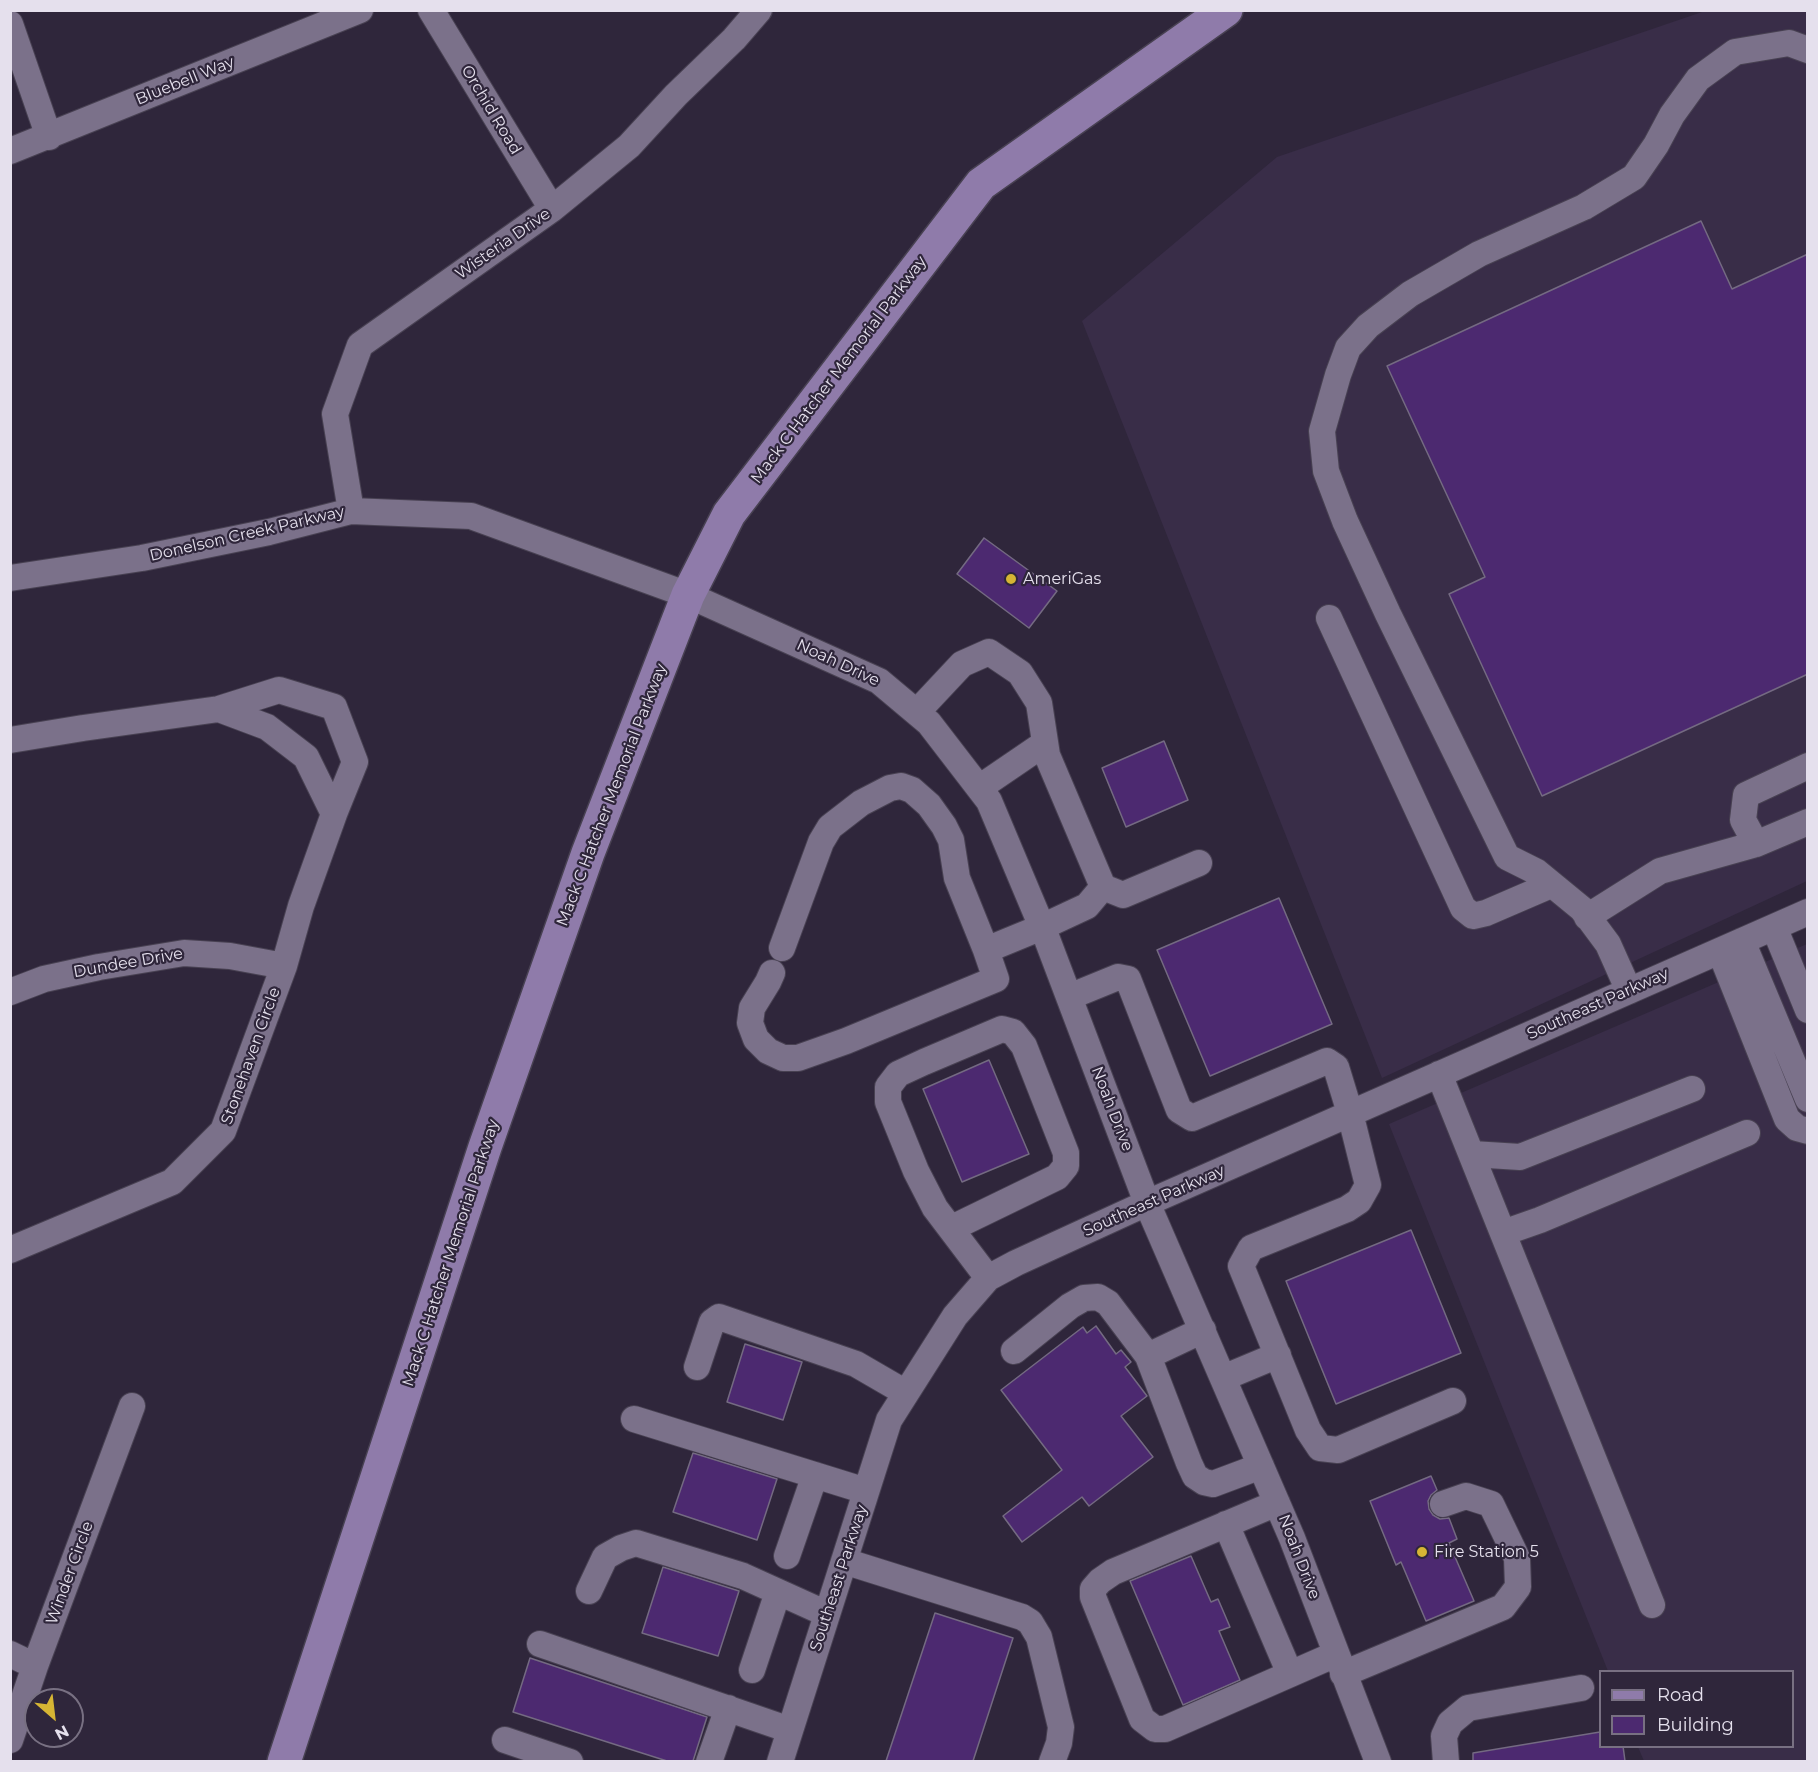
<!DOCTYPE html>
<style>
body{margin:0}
#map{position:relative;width:1818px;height:1772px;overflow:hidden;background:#2f263b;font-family:Montserrat,sans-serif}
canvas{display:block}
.frame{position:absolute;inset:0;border:12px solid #e5e0ed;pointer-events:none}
.legend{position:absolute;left:1599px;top:1670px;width:195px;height:78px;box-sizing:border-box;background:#2f263b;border:2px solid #787082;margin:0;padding:8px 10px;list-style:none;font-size:18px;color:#e5e0ed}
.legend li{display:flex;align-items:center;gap:12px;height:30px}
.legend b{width:30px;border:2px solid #787082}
.north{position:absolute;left:24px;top:1688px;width:60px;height:60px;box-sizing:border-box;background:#2f263b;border:2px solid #787082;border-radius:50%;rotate:152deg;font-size:16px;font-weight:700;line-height:24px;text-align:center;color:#e5e0ed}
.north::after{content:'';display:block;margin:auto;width:21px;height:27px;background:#d6b534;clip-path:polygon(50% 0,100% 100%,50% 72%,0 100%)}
</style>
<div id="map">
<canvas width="1818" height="1772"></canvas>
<div class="frame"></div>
<ul class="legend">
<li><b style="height:8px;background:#8f7baa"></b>Road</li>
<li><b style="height:16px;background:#4c2970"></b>Building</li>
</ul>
<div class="north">N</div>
</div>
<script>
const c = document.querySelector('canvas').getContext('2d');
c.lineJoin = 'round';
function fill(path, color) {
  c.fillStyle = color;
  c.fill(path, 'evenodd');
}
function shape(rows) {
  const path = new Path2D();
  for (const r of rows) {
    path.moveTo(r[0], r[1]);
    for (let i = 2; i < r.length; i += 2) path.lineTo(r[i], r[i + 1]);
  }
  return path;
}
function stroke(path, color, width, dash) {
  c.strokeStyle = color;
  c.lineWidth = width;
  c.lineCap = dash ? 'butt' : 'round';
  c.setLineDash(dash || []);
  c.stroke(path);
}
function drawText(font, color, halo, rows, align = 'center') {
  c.font = font + ' Montserrat,sans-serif';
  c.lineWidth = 4.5;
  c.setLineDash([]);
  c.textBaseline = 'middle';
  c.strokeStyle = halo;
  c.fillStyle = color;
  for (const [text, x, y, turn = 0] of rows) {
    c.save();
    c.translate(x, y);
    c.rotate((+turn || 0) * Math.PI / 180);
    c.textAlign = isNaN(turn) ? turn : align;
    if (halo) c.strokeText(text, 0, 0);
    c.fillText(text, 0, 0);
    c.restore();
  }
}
fill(shape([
 [1705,11,1807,11,1807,881,1382,1078,1082,321,1277,157],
 [1807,944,1807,1761,1644,1761,1638,1747,1792,1746,1792,1672,1608,1671,1389,1124]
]), '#392d48');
const building = shape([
 [1701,221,1732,289,1808,254,1808,674,1542,796,1449,594,1485,577,1387,366,1701,221],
 [984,538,1057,591,1029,628,957,574,984,538],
 [1164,741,1188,800,1126,827,1102,768,1164,741],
 [1279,898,1332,1024,1210,1076,1157,950,1279,898],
 [989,1060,1029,1154,962,1182,923,1089,989,1060],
 [1411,1230,1461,1353,1336,1404,1286,1281,1411,1230],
 [1096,1326,1116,1354,1121,1350,1131,1362,1125,1367,1147,1396,1121,1416,1153,1457,1089,1506,1082,1497,1022,1542,1003,1516,1062,1470,1001,1390,1083,1327,1087,1333,1096,1326],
 [745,1344,802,1362,783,1420,727,1402,745,1344],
 [693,1453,777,1479,757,1540,673,1512,693,1453],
 [1431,1476,1437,1490,1431,1495,1428,1501,1429,1509,1433,1515,1440,1519,1449,1518,1457,1539,1449,1543,1474,1601,1426,1621,1401,1562,1396,1565,1370,1501,1431,1476],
 [1191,1556,1211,1602,1218,1599,1230,1627,1219,1631,1240,1680,1183,1705,1130,1581,1191,1556],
 [663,1567,739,1591,718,1656,642,1633,663,1567],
 [935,1613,1013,1638,973,1761,886,1761,935,1613],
 [530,1658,707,1717,693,1761,667,1761,513,1712,530,1658],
 [1600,1732,1600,1746,1623,1746,1625,1761,1473,1761,1473,1753,1600,1732]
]);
fill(building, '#4c2970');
stroke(building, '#746a82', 1.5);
const minor = shape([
 [431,10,552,209],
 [10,24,49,137],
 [10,151,360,10],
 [351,511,335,414,360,345,552,209,629,146,676,95,734,39,759,10],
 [10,578,142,558,269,532,351,511,471,516,688,595,879,681,929,723,989,801,1047,939,1147,1203,1292,1538,1378,1762],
 [1329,618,1463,908,1473,916,1486,913,1551,885],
 [219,709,267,727,306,757,334,814],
 [917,712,962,664,989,652,1020,673,1039,703,1047,755,1103,887,1123,895,1199,863],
 [10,740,83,728,219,709,279,690,334,707,355,762,334,814,301,906,284,966,223,1131,172,1182,10,1250],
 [979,788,1045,743],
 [1756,844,1743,820,1746,795,1808,766],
 [1587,917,1660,871,1756,844,1808,822],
 [1774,927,1808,1010],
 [1742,941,1808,1099],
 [782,948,821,842,830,827,861,803,890,788,901,786,912,790,929,805,944,826,951,840,957,878,986,950,1042,927,1087,906,1103,887],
 [1720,951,1787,1119,1797,1128,1808,1131],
 [772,973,768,982,752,1008,750,1023,756,1039,768,1051,783,1058,798,1058,846,1041,996,979,986,950],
 [1629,991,1608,944,1582,909,1537,872,1507,857,1388,614,1345,521,1326,471,1322,431,1338,375,1348,348,1368,326,1410,294,1479,254,1584,207,1634,177,1656,145,1672,115,1698,79,1735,52,1789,43,1808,50],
 [10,992,44,979,99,967,184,953,230,956,284,966],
 [1069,997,1118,977,1128,979,1179,1110,1192,1118,1327,1061,1336,1067,1350,1113,1368,1185,1359,1201,1347,1209,1251,1248,1241,1266,1308,1430,1320,1448,1338,1450,1453,1401],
 [1439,1074,1652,1605],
 [1472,1154,1520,1157,1692,1089],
 [952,1228,1057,1177,1066,1166,1066,1153,1024,1046,1013,1032,1002,1029,924,1062,898,1074,888,1087,888,1102,916,1171,935,1208,988,1278],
 [1503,1233,1540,1220,1747,1133],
 [1014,1351,1070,1306,1084,1298,1098,1297,1108,1303,1148,1356,1189,1463,1195,1476,1204,1482,1213,1484,1261,1466],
 [1148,1356,1203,1330],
 [697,1367,712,1322,719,1317,856,1364,906,1393],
 [1223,1378,1278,1355],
 [634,1419,866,1491],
 [1277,1503,1113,1572,1100,1581,1093,1589,1093,1597,1142,1719,1155,1729,1165,1729,1336,1654],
 [1226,1524,1290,1674],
 [787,1556,815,1475],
 [844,1561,1022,1617,1030,1622,1039,1637,1061,1727,1059,1743,1052,1762],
 [589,1591,605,1557,621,1548,636,1543,743,1576,827,1614],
 [540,1644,790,1730],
 [10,1654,35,1666],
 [752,1670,778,1592],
 [1343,1674,1503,1607,1518,1587,1517,1558,1491,1504,1466,1496,1443,1504],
 [10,1740,35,1666,132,1406],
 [505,1740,570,1762],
 [709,1762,728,1708],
 [780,1762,889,1420,955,1316,988,1278,1016,1263,1147,1203,1808,912],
 [1446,1762,1444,1736,1450,1723,1468,1708,1581,1688]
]);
const major = shape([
 [284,1762,485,1147,588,853,688,595,729,514,981,184,1226,10]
]);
stroke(minor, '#484152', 28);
stroke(major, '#484152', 36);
stroke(minor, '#7b718a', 26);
stroke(major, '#8f7baa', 33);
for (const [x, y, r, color] of [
 [1011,579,6,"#d6b534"],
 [1422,1552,6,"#d6b534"]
]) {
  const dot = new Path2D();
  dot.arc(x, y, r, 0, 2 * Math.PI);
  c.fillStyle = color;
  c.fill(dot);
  stroke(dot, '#2f263b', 2);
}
drawText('16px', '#e5e0ed', '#2f263b', [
 ["Bluebell Way",185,81,-22],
 ["Orchid Road",491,110,59],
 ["Wisteria Drive",503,244,-35],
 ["Mack C Hatcher Memorial Parkway",839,370,-53],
 ["Donelson Creek Parkway",247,534,-13],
 ["Noah Drive",838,663,25],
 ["Mack C Hatcher Memorial Parkway",612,795,-69],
 ["Dundee Drive",128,963,-10],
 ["Southeast Parkway",1598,1004,-24],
 ["Stonehaven Circle",251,1056,-70],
 ["Noah Drive",1112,1109,69],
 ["Southeast Parkway",1154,1201,-24],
 ["Mack C Hatcher Memorial Parkway",451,1253,-72],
 ["Noah Drive",1299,1557,69],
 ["Winder Circle",70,1573,-70],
 ["Southeast Parkway",839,1578,-72]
]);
drawText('16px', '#e5e0ed', '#2f263b', [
 ["AmeriGas",1023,579],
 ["Fire Station 5",1434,1552]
], 'left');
</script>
